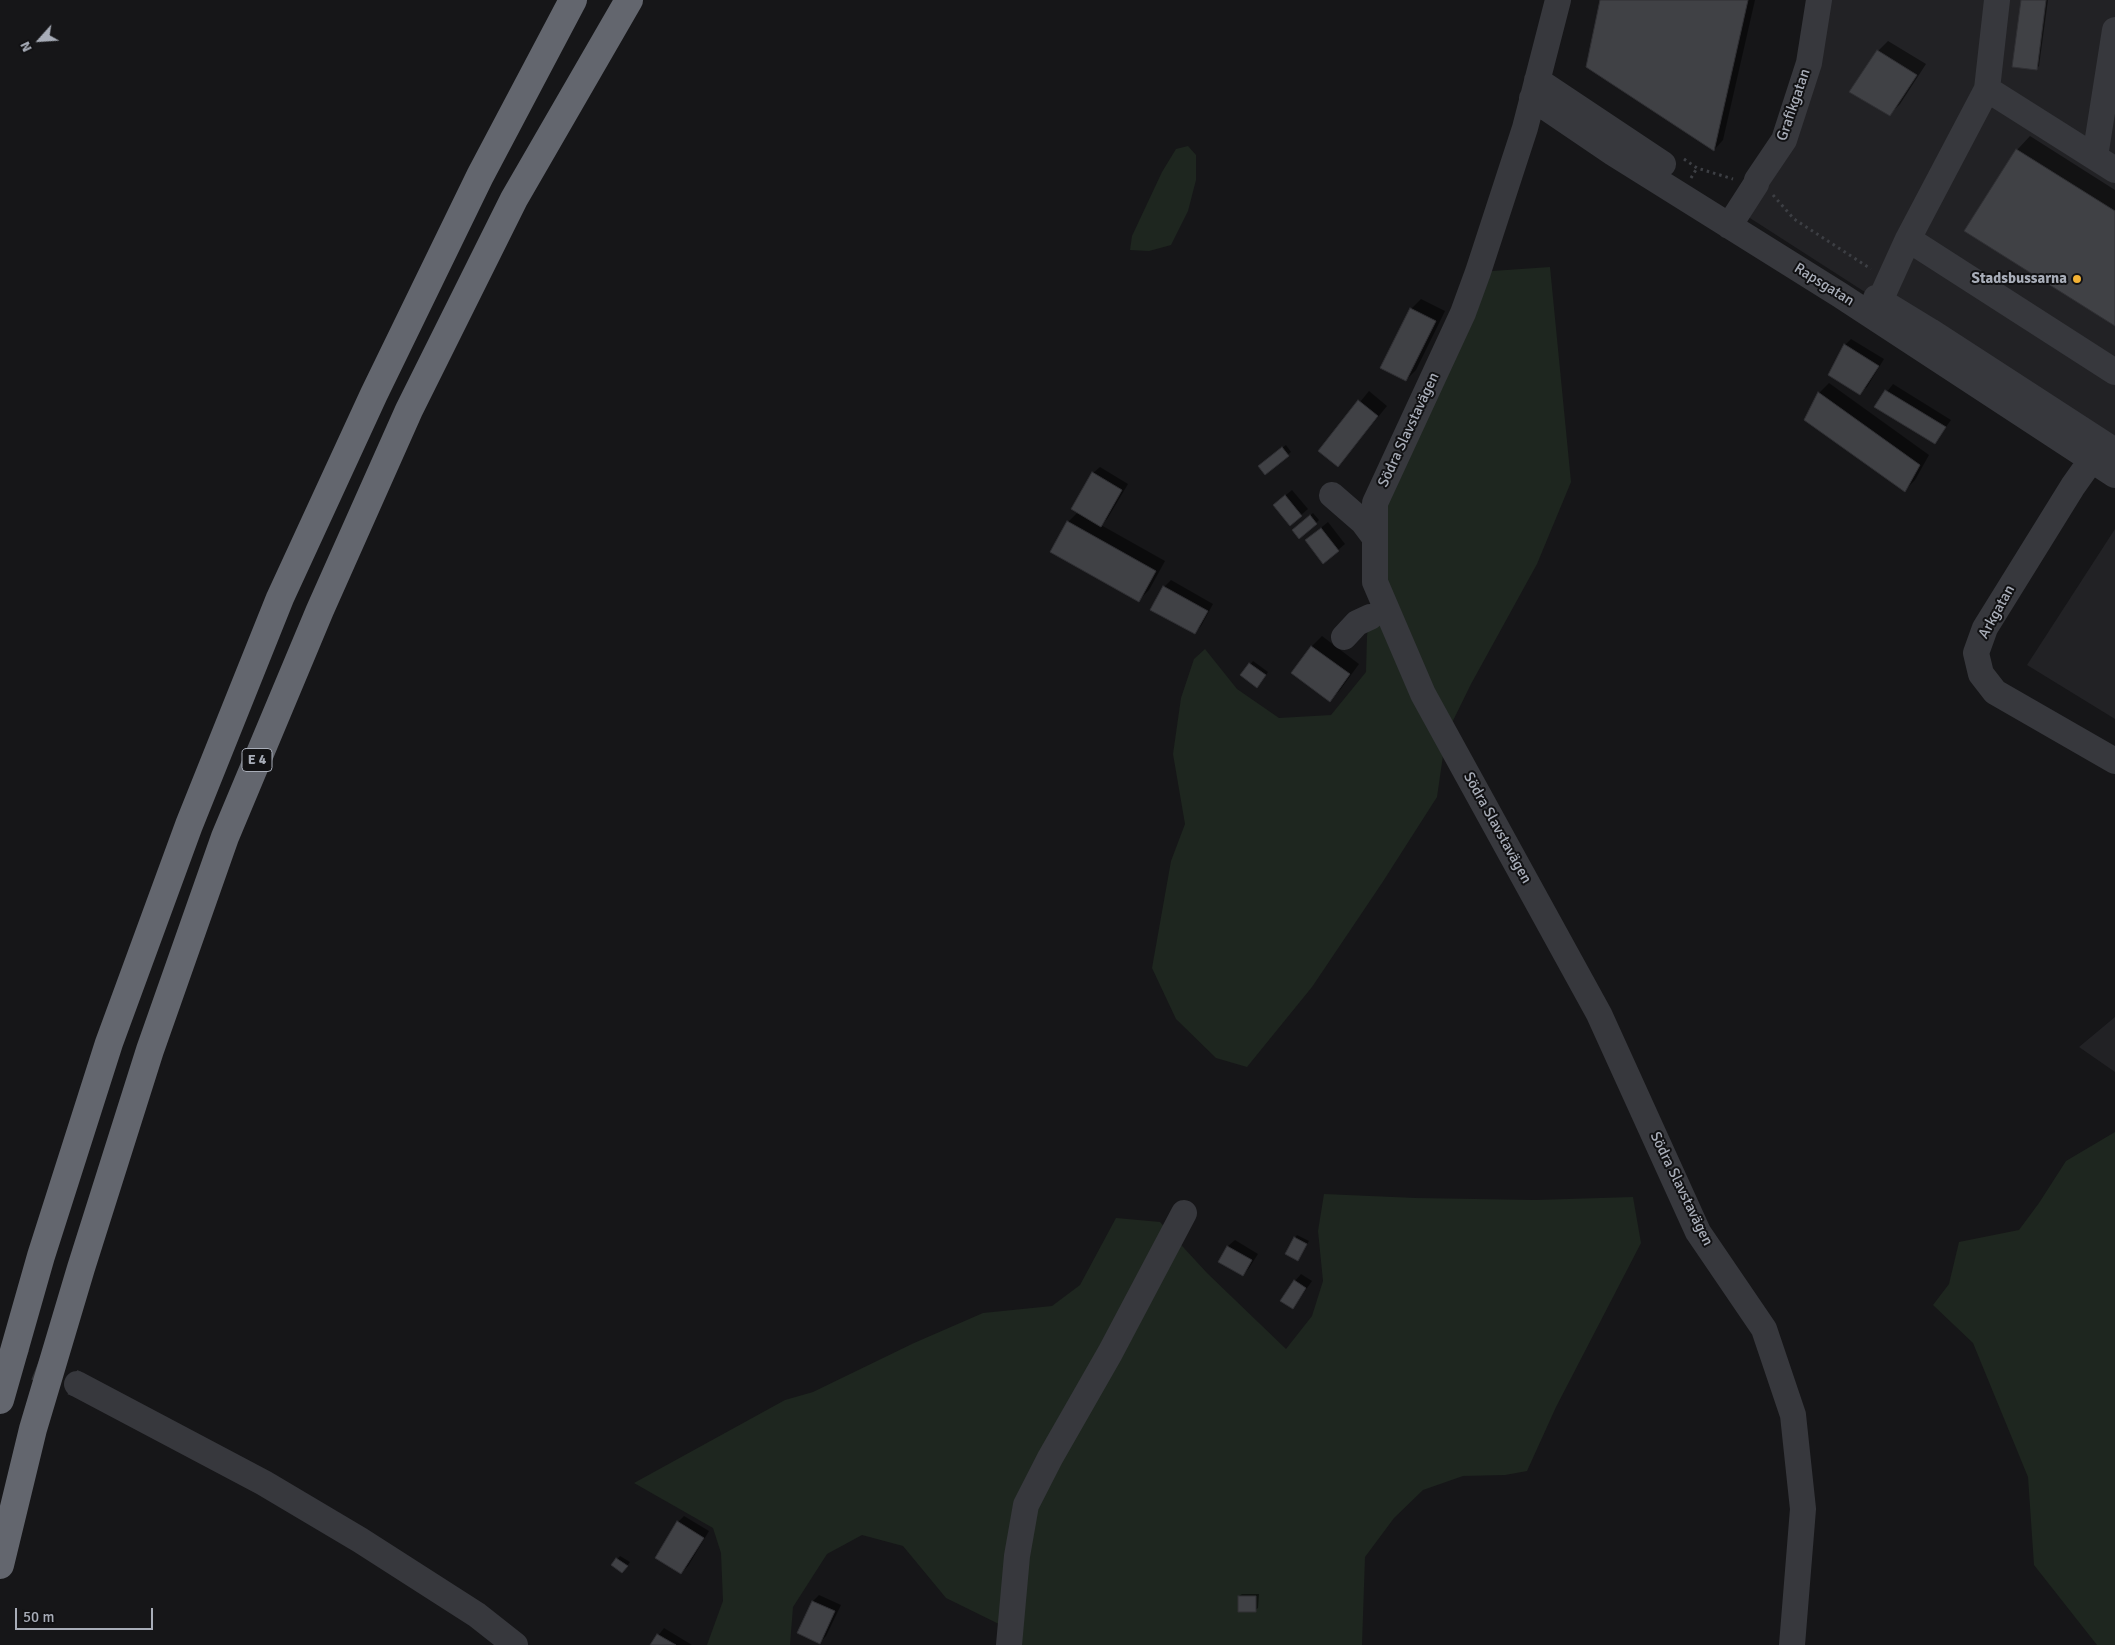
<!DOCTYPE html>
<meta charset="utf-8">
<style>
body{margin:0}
#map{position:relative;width:2115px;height:1645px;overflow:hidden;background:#161618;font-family:Signika,sans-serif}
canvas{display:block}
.north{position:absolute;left:15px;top:15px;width:50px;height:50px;-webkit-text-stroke:4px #111113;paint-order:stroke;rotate:244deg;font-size:14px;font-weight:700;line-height:20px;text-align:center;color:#a8adb8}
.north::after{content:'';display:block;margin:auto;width:18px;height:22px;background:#a8adb8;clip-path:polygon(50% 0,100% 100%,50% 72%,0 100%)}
.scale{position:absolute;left:15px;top:1608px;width:138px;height:22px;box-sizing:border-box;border:2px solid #a8adb8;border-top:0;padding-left:6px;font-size:15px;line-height:18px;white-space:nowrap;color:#a8adb8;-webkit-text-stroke:4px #111113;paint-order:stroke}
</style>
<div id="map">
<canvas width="2115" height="1645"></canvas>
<div class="north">N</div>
<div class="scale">50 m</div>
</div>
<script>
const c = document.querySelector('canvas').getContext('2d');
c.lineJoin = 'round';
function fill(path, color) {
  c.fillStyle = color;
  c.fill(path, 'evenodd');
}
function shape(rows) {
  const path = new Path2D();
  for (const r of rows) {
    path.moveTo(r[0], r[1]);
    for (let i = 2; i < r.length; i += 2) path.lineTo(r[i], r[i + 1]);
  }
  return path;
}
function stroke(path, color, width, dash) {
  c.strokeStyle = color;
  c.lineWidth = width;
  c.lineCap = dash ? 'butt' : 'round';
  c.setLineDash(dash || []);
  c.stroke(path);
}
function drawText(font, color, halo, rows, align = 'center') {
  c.font = font + ' Signika,sans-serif';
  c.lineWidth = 4;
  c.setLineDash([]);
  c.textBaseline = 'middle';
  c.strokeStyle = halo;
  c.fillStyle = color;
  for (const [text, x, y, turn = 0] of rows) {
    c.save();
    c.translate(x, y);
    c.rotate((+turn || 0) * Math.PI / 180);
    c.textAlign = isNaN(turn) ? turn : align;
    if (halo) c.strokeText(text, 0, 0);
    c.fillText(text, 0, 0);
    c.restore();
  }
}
fill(shape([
 [1818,0,2115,0,2115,453,1739,211,1784,140],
 [2115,529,2115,719,2027,665],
 [2115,1017,2115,1072,2079,1047]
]), '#222225');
fill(shape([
 [1188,146,1196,155,1196,180,1188,211,1171,245,1149,251,1130,250,1132,236,1162,172,1176,149],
 [1550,267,1571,482,1537,564,1471,684,1446,735,1437,797,1382,883,1312,987,1247,1067,1216,1058,1176,1019,1152,968,1171,861,1185,824,1173,754,1181,698,1194,659,1205,649,1237,689,1279,718,1331,715,1366,672,1367,636,1375,582,1375,503,1478,272],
 [2115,1132,2115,1645,2097,1645,2034,1565,2028,1477,1973,1343,1933,1305,1949,1284,1959,1242,2019,1230,2039,1203,2066,1161],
 [1324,1194,1416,1198,1535,1200,1633,1197,1641,1243,1556,1407,1527,1471,1505,1475,1463,1476,1423,1490,1394,1518,1365,1557,1362,1645,1017,1645,1003,1626,946,1598,903,1546,862,1535,827,1554,793,1607,790,1645,707,1645,723,1601,721,1553,713,1528,634,1483,785,1400,813,1392,914,1343,983,1313,1052,1306,1080,1285,1116,1218,1160,1222,1207,1273,1286,1349,1312,1316,1323,1281,1318,1231]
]), '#1e261f');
fill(shape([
 [1601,0,1755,0,1723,140,1714,150],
 [2022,0,2048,0,2039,66,2036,69],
 [1888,41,1926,64,1900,104,1890,114,1851,92,1878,51],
 [2030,136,2115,190,2115,325,2017,150],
 [1421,299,1445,311,1416,370,1406,380,1382,367,1411,309],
 [1851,339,1884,359,1867,387,1860,393,1845,345],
 [1829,383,1929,455,1915,480,1905,490,1819,393],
 [1893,384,1951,420,1935,442,1876,406],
 [1369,391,1387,406,1338,466,1320,451],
 [1286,445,1291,452,1265,473,1262,463],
 [1100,467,1128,484,1107,519,1101,525,1165,561,1149,590,1139,600,1068,522,1078,512,1093,473],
 [1292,490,1308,509,1301,515,1281,499],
 [1313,513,1319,520,1316,523,1296,527],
 [1328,522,1345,544,1338,550,1306,540],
 [1171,580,1213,604,1201,626,1194,633,1164,587],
 [1322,636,1359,664,1340,690,1330,700,1293,673,1312,646],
 [1253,661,1268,672,1260,684,1242,675],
 [1297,1235,1309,1241,1297,1260,1295,1238],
 [1235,1240,1258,1254,1249,1268,1243,1275,1220,1261,1228,1246],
 [1301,1274,1312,1281,1293,1308,1295,1281],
 [684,1516,709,1531,688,1566,681,1573,678,1522],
 [620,1556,630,1562,625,1569,612,1565],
 [1242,1594,1259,1594,1258,1608,1255,1610,1239,1596],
 [819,1595,841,1605,826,1636,820,1642,798,1632,813,1601],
 [664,1628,692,1645,651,1645]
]), '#0007');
const building = shape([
 [1600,0,1748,0,1714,151,1586,67,1600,0],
 [2021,0,2046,0,2037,70,2012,67,2021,0],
 [1877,50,1917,75,1890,116,1849,92,1877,50],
 [2016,149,2115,211,2115,326,1964,231,2016,149],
 [1410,308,1436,321,1406,381,1380,368,1410,308],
 [1844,344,1879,366,1860,395,1828,375,1844,344],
 [1885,390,1946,427,1935,444,1874,407,1885,390],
 [1818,392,1920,465,1905,492,1804,420,1818,392],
 [1358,400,1378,416,1338,467,1318,451,1358,400],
 [1282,447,1289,456,1265,475,1258,466,1282,447],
 [1092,472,1122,490,1101,527,1071,509,1092,472],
 [1285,495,1302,516,1290,526,1273,505,1285,495],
 [1310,515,1317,524,1299,539,1292,530,1310,515],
 [1067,521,1156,571,1139,602,1050,552,1067,521],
 [1321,528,1339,551,1323,564,1305,540,1321,528],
 [1163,586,1208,611,1195,634,1150,610,1163,586],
 [1311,646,1350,674,1330,702,1291,673,1311,646],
 [1249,663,1266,675,1257,688,1240,675,1249,663],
 [1294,1237,1307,1244,1298,1261,1285,1254,1294,1237],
 [1227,1246,1252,1260,1243,1276,1218,1262,1227,1246],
 [1294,1280,1306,1288,1293,1309,1280,1301,1294,1280],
 [677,1521,704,1538,681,1574,655,1558,677,1521],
 [616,1558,628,1566,622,1573,611,1565,616,1558],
 [1238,1596,1256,1596,1256,1612,1238,1612,1238,1596],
 [812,1601,835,1611,820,1644,797,1633,812,1601],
 [657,1634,676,1645,650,1645,657,1634]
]);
fill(building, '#404145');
stroke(building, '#303034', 1);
stroke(shape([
 [0,1353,77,1384]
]), '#333438', 26, [26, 13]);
stroke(shape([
 [1684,159,1697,168,1733,179],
 [1691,178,1697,168],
 [1773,195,1794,219,1871,269]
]), '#3d3f44', 3, [2.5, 4]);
stroke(shape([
 [1558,0,1525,128,1478,272,1463,313,1375,503,1375,582,1423,694,1599,1014,1698,1232,1764,1329,1793,1415,1803,1509,1792,1645],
 [1997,0,1987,89,1908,239,2115,372],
 [1537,80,1663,164],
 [1987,89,2115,170],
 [1532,98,1613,153,1840,295,2115,475],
 [2095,157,2115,30],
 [1729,226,1756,184,1757,180,1784,140,1809,63,1819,0],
 [1876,298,1930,331,2115,451],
 [1873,316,1908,239],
 [2102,445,2073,486,1985,628,1976,653,1981,674,1995,692,2115,761],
 [1332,495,1363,522,1375,538],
 [1344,637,1357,623,1370,617],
 [77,1384,264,1483,360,1540,477,1615,515,1645],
 [1009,1645,1017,1556,1026,1505,1050,1458,1110,1353,1184,1213]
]), '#37383d', 26);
stroke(shape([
 [0,1400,41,1256,109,1043,189,825,280,598,374,394,480,176,573,0],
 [0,1565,33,1429,81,1268,150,1050,225,837,320,610,409,410,514,199,629,0]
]), '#63666e', 28);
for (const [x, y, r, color] of [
 [2077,279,5,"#f2b134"]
]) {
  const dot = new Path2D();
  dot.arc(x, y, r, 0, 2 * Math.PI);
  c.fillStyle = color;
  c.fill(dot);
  stroke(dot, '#111113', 2);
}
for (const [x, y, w] of [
 [257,760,30]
]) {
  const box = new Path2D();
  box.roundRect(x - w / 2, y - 11.5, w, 23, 4);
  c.fillStyle = '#111113';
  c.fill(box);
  stroke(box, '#a8adb8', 1);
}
drawText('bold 14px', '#a8adb8', null, [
 ["E 4",257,760]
]);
drawText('15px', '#a8adb8', '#111113', [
 ["Grafikgatan",1794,105,-71],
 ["Rapsgatan",1824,285,32],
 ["Södra Slavstavägen",1409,430,-65],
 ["Arkgatan",1997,612,-61],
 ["Södra Slavstavägen",1497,828,61],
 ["Södra Slavstavägen",1681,1189,64]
]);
drawText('bold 15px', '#a8adb8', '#111113', [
 ["Stadsbussarna",2067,279]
], 'right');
</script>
